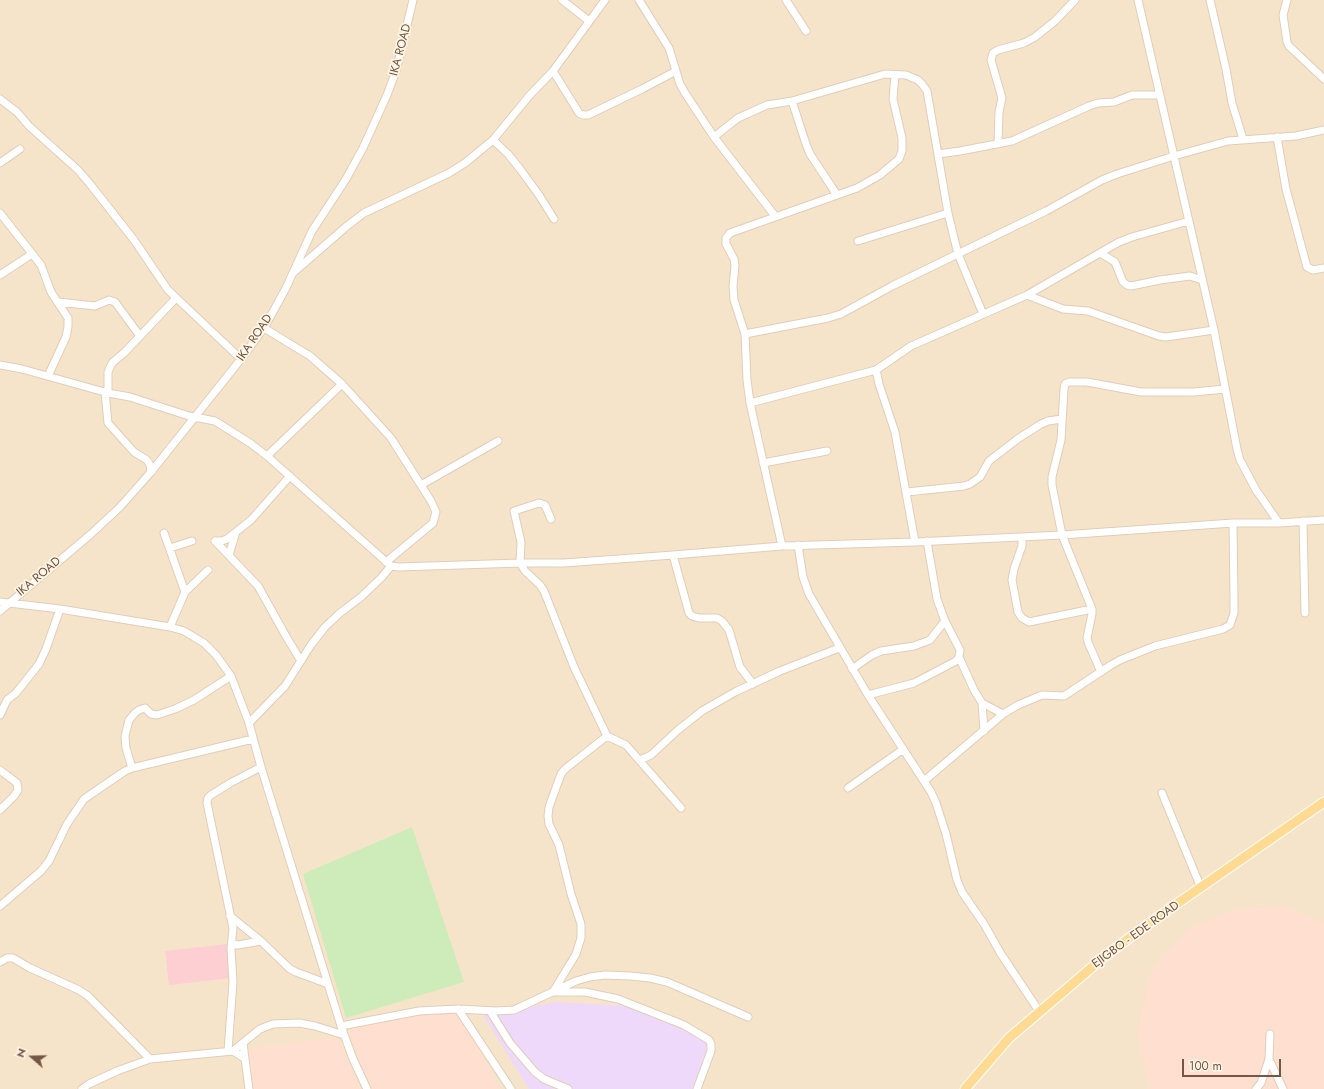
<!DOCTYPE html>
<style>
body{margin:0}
#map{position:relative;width:1324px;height:1089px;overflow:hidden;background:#fef2dc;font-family:Jost,sans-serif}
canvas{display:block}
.north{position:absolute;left:12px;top:1037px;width:40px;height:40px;-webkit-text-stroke:3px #fff5e4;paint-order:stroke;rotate:290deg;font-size:11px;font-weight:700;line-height:16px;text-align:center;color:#745744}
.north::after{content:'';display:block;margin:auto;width:14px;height:18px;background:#745744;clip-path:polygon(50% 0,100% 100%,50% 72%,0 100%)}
.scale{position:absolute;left:1182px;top:1059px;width:99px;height:18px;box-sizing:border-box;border:2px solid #745744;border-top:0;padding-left:5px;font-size:12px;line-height:14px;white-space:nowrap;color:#745744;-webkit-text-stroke:3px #fff5e4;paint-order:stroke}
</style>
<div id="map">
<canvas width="1324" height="1089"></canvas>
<div class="north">N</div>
<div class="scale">100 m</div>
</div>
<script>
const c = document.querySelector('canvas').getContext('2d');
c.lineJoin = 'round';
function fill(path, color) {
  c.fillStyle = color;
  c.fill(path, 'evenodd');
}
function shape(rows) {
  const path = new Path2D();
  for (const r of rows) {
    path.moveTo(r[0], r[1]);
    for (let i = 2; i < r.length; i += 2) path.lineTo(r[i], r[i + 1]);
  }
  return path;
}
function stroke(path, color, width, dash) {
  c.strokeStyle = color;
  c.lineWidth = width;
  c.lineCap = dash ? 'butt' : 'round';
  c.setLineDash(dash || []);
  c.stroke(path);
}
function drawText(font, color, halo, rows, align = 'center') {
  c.font = font + ' Jost,sans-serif';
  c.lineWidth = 3.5;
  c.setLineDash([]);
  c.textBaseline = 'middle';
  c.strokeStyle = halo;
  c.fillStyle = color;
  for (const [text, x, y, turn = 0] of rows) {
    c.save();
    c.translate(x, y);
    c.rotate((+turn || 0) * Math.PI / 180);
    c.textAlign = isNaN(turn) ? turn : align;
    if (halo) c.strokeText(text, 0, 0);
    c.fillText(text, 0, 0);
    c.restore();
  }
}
fill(shape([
 [0,0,1324,0,1324,1089,0,1089]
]), '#f6e4ca');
fill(shape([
 [1283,906,1324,922,1324,1089,1150,1089,1137,1033,1151,970,1189,929,1229,911],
 [426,1013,456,1013,474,1037,499,1089,371,1089,364,1077,349,1029],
 [337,1037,361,1089,251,1089,248,1051,255,1048]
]), '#ffdfcf');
fill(shape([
 [557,1002,629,1006,692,1030,708,1044,709,1050,694,1089,529,1089,483,1015]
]), '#efd9fa');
fill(shape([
 [227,944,231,978,169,985,165,951]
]), '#fdced2');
fill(shape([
 [412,827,464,982,346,1018,303,874]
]), '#cdecba');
const minor = shape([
 [562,0,589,21],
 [639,0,669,48,680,84,685,93,714,137,775,216],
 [786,0,806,31],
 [1138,0,1214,330,1237,449,1240,460,1256,490,1279,523],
 [1210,0,1226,69,1232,103,1243,139],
 [1287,0,1283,15,1287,42,1289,46,1324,79],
 [553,71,579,113,583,115,588,115,642,89,676,71],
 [0,99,17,112,29,126,78,170,90,184,134,240,168,290,241,359],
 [792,101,806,144,810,154,837,195],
 [714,137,738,118,767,105,792,101,885,74,906,75,918,80,922,84,927,91,948,213,958,254,983,314],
 [1277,137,1286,189,1307,267,1313,270,1324,268],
 [493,140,508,154,520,169,539,195,554,219],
 [998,144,999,112,1002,98,991,60,993,53,998,50,1024,43,1035,37,1055,21,1075,0],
 [938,154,960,151,1012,141,1089,106,1098,103,1114,102,1132,95,1159,95],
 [0,163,20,149],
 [0,213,41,265,51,292,68,318,68,327,66,337,48,376],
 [858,241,948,213],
 [1100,253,1115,262,1123,282,1127,285,1131,286,1160,280,1190,276,1202,280],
 [294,272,347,226,364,213,449,173,465,163,493,140,529,96,553,71,605,0],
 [0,275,32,254],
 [1027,295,1063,309,1088,311,1159,336,1166,337,1214,330],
 [58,302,95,306,109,300,115,302,140,336],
 [264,328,310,356,342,384,391,438,431,501,436,512,433,523,386,562],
 [745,334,828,318,841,314,892,286,1046,211,1102,180,1117,174,1174,156,1228,141,1296,136,1324,130],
 [0,365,22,369,108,393,130,397,189,416,215,421,250,443,267,456,391,566,399,567,520,563,564,563,673,555,782,546,915,542,1062,535,1233,523,1279,523,1324,520],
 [876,370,879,384,895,432,915,542],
 [105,391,108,423,134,452,147,460,150,465,151,472],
 [108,393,108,372,112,363,125,352,176,298],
 [750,403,876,370,911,346,1027,295,1119,242,1132,237,1189,221],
 [267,456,342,384],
 [763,463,827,451],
 [421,485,498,441],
 [907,492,964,486,970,484,980,477,989,461,1019,438,1041,424,1048,421,1062,419],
 [551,519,545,505,539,503,514,511,521,542,520,563,525,571,540,585,544,591,574,667,607,736,626,745,681,808],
 [1303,521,1305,613],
 [164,533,185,592],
 [1022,537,1022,546,1014,569,1012,580,1018,612,1022,618,1029,622,1092,609],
 [215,541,258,586,287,638,301,661],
 [215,541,222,541,227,539,251,520,290,476],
 [798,545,803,577,809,594,868,695,931,792,936,803,946,834,957,880,962,892,984,924,1001,954,1039,1011],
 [782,546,750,403,747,380,745,334,734,300,733,286,735,266,734,259,726,244,726,238,730,233,857,188,880,175,899,159,902,151,902,138,893,99,895,75],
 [170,548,192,541],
 [229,555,236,532],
 [673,555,689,613,692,616,699,618,717,618,722,621,729,630,740,667,753,684],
 [0,602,60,609,170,627,184,631,204,643,216,655,231,676,249,723,261,767,341,1026,353,1059,367,1089],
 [0,611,91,534,120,507,151,472,241,359,264,328,286,288,312,231,346,179,363,148,387,95,396,71,413,0],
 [170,627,185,592,208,570],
 [959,657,974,690,982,703,984,731],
 [852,669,872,655,881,651,914,646,930,640,945,621],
 [1101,672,1088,642,1087,638,1092,614,1092,609,1062,535,1052,485,1052,477,1061,440,1064,389,1065,384,1069,382,1087,382,1141,392,1194,392,1225,389],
 [868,695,914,683,956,661,959,657,960,650,945,621,937,599,927,541],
 [982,703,1003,714],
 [0,715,7,700,16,693,39,664,46,649,60,609],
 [249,723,285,686,311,645,325,627,340,613,361,597,381,578,391,566],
 [640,760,651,755,678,730,702,711,735,692,780,671,839,648],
 [132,768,126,748,125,736,129,720,135,713,139,710,145,708,151,714,157,715,175,709,194,700,231,676],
 [0,770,17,783,18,790,14,796,0,810],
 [924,781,1003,714,1018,705,1042,695,1064,696,1111,665,1120,660,1155,646,1223,629,1230,625,1234,613,1234,597,1233,523],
 [848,788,902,750],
 [1162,793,1201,888],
 [0,906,41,871,49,861,67,824,84,799,125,771,132,768,253,739],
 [230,916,261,941,290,969,296,972,328,984],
 [232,944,238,945,261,941],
 [0,962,7,958,13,958,30,968,79,990,88,996,150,1059],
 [553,992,576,954,581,938,581,924,571,894,559,845,549,824,548,816,549,807,561,774,565,769,607,736],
 [555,992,585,992,618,999,684,1025,709,1040,711,1044,711,1051,697,1089],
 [458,1009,511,1089],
 [490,1011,510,1043,535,1072,544,1079,568,1089],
 [341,1026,419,1011,458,1009,496,1011,514,1010,576,981,590,977,605,975,630,976,650,978,667,982,748,1017],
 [243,1043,249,1089],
 [228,1051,233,982,231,949,233,928,207,803,208,798,211,795,232,782,261,767],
 [233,1051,260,1029,273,1024,299,1023,315,1026,344,1035],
 [1269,1059,1283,1089],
 [82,1089,89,1084,117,1071,150,1059,233,1051,244,1058],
 [1256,1089,1261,1083,1269,1059,1270,1034]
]);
const major = shape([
 [965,1089,1009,1038,1104,957,1152,921,1324,802]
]);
stroke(minor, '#e2cdb8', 9);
stroke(major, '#fff', 11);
stroke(minor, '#fff', 7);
stroke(major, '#ffda92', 9);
drawText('12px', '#745744', '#fff5e4', [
 ["IKA ROAD",401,50,-75],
 ["IKA ROAD",255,338,-56],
 ["IKA ROAD",39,577,-40],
 ["EJIGBO - EDE ROAD",1136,935,-36]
]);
</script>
